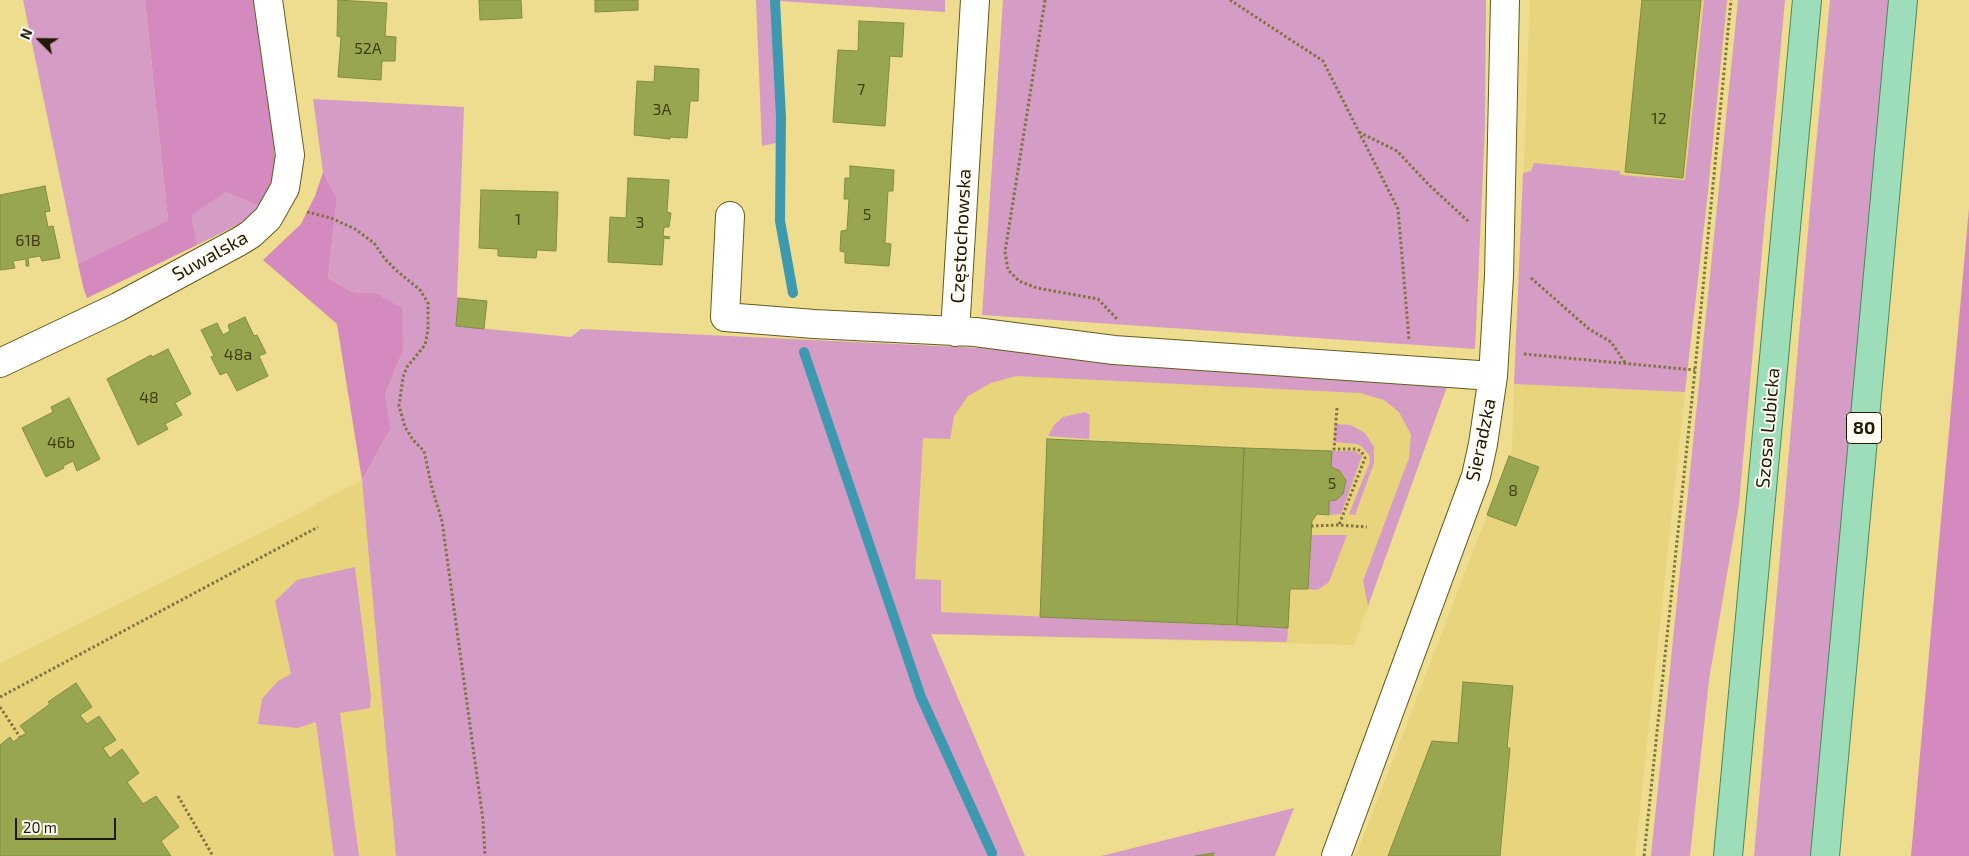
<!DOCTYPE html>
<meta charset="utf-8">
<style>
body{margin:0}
#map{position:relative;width:1969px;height:856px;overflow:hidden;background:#eedd8f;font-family:"Exo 2",sans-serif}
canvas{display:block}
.north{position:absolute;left:15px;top:15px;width:50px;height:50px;-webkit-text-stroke:4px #fffdf6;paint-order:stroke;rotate:293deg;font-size:14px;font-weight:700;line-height:20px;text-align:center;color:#211a00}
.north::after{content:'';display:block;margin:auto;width:18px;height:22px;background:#211a00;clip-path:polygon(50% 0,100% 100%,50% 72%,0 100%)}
.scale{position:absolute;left:15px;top:818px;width:101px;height:22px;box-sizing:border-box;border:2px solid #211a00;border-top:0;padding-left:6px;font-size:15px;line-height:18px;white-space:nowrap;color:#211a00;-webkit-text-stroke:4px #fffdf6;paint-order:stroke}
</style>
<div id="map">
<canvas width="1969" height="856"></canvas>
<div class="north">N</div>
<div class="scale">20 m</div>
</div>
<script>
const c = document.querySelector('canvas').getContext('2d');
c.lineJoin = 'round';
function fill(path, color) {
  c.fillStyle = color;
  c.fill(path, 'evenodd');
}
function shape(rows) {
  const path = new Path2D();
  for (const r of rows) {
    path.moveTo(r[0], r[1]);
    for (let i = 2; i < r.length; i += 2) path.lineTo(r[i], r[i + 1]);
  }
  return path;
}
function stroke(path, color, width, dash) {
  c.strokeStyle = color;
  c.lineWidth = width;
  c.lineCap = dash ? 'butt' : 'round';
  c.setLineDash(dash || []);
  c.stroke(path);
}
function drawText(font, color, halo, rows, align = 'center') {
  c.font = font + ' "Exo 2",sans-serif';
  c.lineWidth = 4;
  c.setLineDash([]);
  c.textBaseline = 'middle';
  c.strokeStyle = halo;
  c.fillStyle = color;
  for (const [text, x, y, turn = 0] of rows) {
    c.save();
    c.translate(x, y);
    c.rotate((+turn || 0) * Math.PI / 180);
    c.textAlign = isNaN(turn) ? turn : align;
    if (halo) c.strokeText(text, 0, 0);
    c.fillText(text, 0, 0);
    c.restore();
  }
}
fill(shape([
 [1530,0,1728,0,1707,201,1523,192],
 [893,345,1449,381,1354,645,931,634,858,429],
 [1514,384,1685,392,1635,856,1356,856,1512,450],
 [362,480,387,659,401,856,0,856,0,663,274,526]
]), '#e7d47d');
fill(shape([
 [23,0,145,0,168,220,78,264],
 [756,0,945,0,945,12,779,1,785,141,762,146],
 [1003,0,1486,0,1485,127,1475,349,982,315],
 [1704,0,1727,0,1707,201,1685,392,1514,384,1523,173,1531,171,1534,163,1620,171,1620,175,1685,180],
 [1738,0,1785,0,1739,504,1709,680,1690,856,1651,856],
 [1830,0,1889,0,1815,836,1813,856,1754,856,1811,197],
 [313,99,464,107,456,326,571,337,581,329,1024,350,1449,381,1368,606,1363,581,1409,458,1411,435,1399,412,1384,400,1360,393,1016,376,991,383,968,396,954,416,950,439,923,438,915,579,941,580,941,612,1288,628,1287,642,931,634,1025,856,396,856,362,480,391,428,385,395,403,350,375,293,352,292,328,278,337,198,323,172],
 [226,192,259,206,251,216,237,225,197,245,190,215],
 [1085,412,1090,415,1089,439,1048,436,1054,425,1063,417],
 [1335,424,1351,425,1365,433,1374,447,1374,463,1355,515,1349,514,1370,462,1369,455,1361,446,1357,444,1334,442],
 [1332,451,1355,451,1362,456,1341,514,1329,515,1329,501,1340,497,1346,485,1343,474,1340,471,1331,467],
 [1311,535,1347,535,1329,582,1319,589,1315,590,1308,589],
 [355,567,371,697,370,708,340,713,359,856,334,856,316,722,298,728,258,724,262,699,278,681,291,674,275,601,297,580],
 [1294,808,1275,856,1101,856]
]), '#d59cc5');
fill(shape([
 [145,0,254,0,272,123,275,159,273,177,266,194,259,206,226,192,191,215,197,245,87,298,84,290,78,264,168,220],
 [323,172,337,198,328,278,352,292,375,293,402,308,403,350,385,395,391,428,362,480,337,324,263,260,301,224,315,196],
 [1969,208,1969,856,1911,856,1934,598]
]), '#d489bf');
stroke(shape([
 [775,0,781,117,780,221,793,293],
 [804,352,921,697,992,853]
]), '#3c99b0', 10);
const building = shape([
 [338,0,387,3,385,36,396,37,395,61,382,61,381,80,338,77,341,37,337,36,338,0],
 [479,0,521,0,522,18,480,20,479,0],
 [595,0,638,0,638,10,595,12,595,0],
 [1642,0,1701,0,1683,178,1625,172,1642,0],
 [859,21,904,23,902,57,890,56,885,126,833,122,838,50,858,51,859,21],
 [655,66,699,69,698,101,690,101,687,138,670,137,670,139,634,135,637,81,654,82,655,66],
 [850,166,894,170,893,191,888,191,885,243,891,244,889,266,845,263,845,252,840,251,841,231,847,230,849,199,844,199,845,178,850,178,850,166],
 [628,178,669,180,667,212,671,213,669,227,664,227,663,236,670,237,669,239,664,238,662,265,608,262,610,217,626,218,628,178],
 [45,186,50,211,45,212,48,227,53,226,60,258,42,261,40,256,28,258,29,266,26,266,26,259,13,261,15,268,0,270,0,195,45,186],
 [481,190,558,192,556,251,537,250,536,258,498,256,498,249,479,248,481,190],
 [458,298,487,301,484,329,456,326,458,298],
 [245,317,254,336,257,335,266,353,259,356,268,376,237,391,227,372,220,375,211,357,214,356,201,330,217,323,223,335,230,331,228,325,245,317],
 [168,349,191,394,175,403,182,415,165,424,168,429,138,445,107,379,151,355,152,357,168,349],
 [69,398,100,459,77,471,73,461,63,466,64,468,46,477,22,428,53,412,51,407,69,398],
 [1047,439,1244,448,1237,625,1040,617,1047,439],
 [1244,448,1332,451,1331,467,1340,471,1346,481,1343,494,1336,500,1329,501,1329,515,1317,514,1312,521,1308,589,1290,589,1288,628,1237,625,1244,448],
 [1509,456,1539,467,1516,526,1487,515,1509,456],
 [1463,682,1513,686,1507,748,1510,748,1500,856,1388,856,1432,741,1458,743,1463,682],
 [76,683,92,707,80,715,87,724,99,716,116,740,103,748,110,758,122,749,139,773,127,782,143,804,156,796,179,827,161,841,171,856,0,856,0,745,10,737,13,742,26,733,20,726,50,704,48,702,76,683],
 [1214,853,1213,856,1195,856,1214,853]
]);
fill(building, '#98a74f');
stroke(building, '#808c43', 1);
const minor = shape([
 [730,216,725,317,814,324,975,332,1114,350,1493,376],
 [955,332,975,0],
 [0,363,118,307,240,241,251,234,268,218,285,188,290,155,268,0],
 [1336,856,1476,476,1483,444,1493,376,1499,276,1505,0]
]);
const major = shape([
 [1728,856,1807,0],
 [1825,856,1903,0]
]);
stroke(minor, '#665a1f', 30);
stroke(major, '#478a5b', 30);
stroke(shape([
 [1045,0,1005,252,1008,270,1019,281,1037,288,1098,299,1117,319],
 [1230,0,1323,61,1398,209,1409,339],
 [1359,132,1397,151,1429,185,1469,222],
 [307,212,331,218,355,229,374,243,385,259,397,271,420,290,428,303,428,330,425,345,407,367,403,377,399,406,405,427,413,440,424,451,432,488,442,521,483,820,485,856],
 [1531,278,1589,329,1611,342,1626,364],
 [1524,354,1695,370],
 [1337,408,1334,449,1356,449,1361,451,1365,458,1339,525],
 [1311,526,1339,525,1367,527],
 [0,697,318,527],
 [0,707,20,737],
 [178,796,213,856],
 [1644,856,1695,370,1731,0]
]), '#7f7341', 3, [2.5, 2.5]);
stroke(minor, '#fff', 28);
stroke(major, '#9dddba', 28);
drawText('16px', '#3f3d14', null, [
 ["52A",368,49],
 ["7",861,90],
 ["3A",662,110],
 ["12",1659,119],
 ["5",867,215],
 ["1",518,220],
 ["3",640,223],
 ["61B",28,241],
 ["48a",238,355],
 ["48",149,398],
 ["46b",61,443],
 ["5",1332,484],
 ["8",1513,491]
]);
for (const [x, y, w] of [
 [1864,428,35]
]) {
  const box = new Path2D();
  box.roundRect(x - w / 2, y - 15.5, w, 31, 4);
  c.fillStyle = '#fffdf6';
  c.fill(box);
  stroke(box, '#211a00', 1);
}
drawText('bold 18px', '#211a00', null, [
 ["80",1864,428]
]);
drawText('19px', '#211a00', '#fffdf6', [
 ["Częstochowska",961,236,-87],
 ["Suwalska",210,256,-29],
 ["Szosa Lubicka",1768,428,-85],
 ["Sieradzka",1481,440,-78]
]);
</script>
